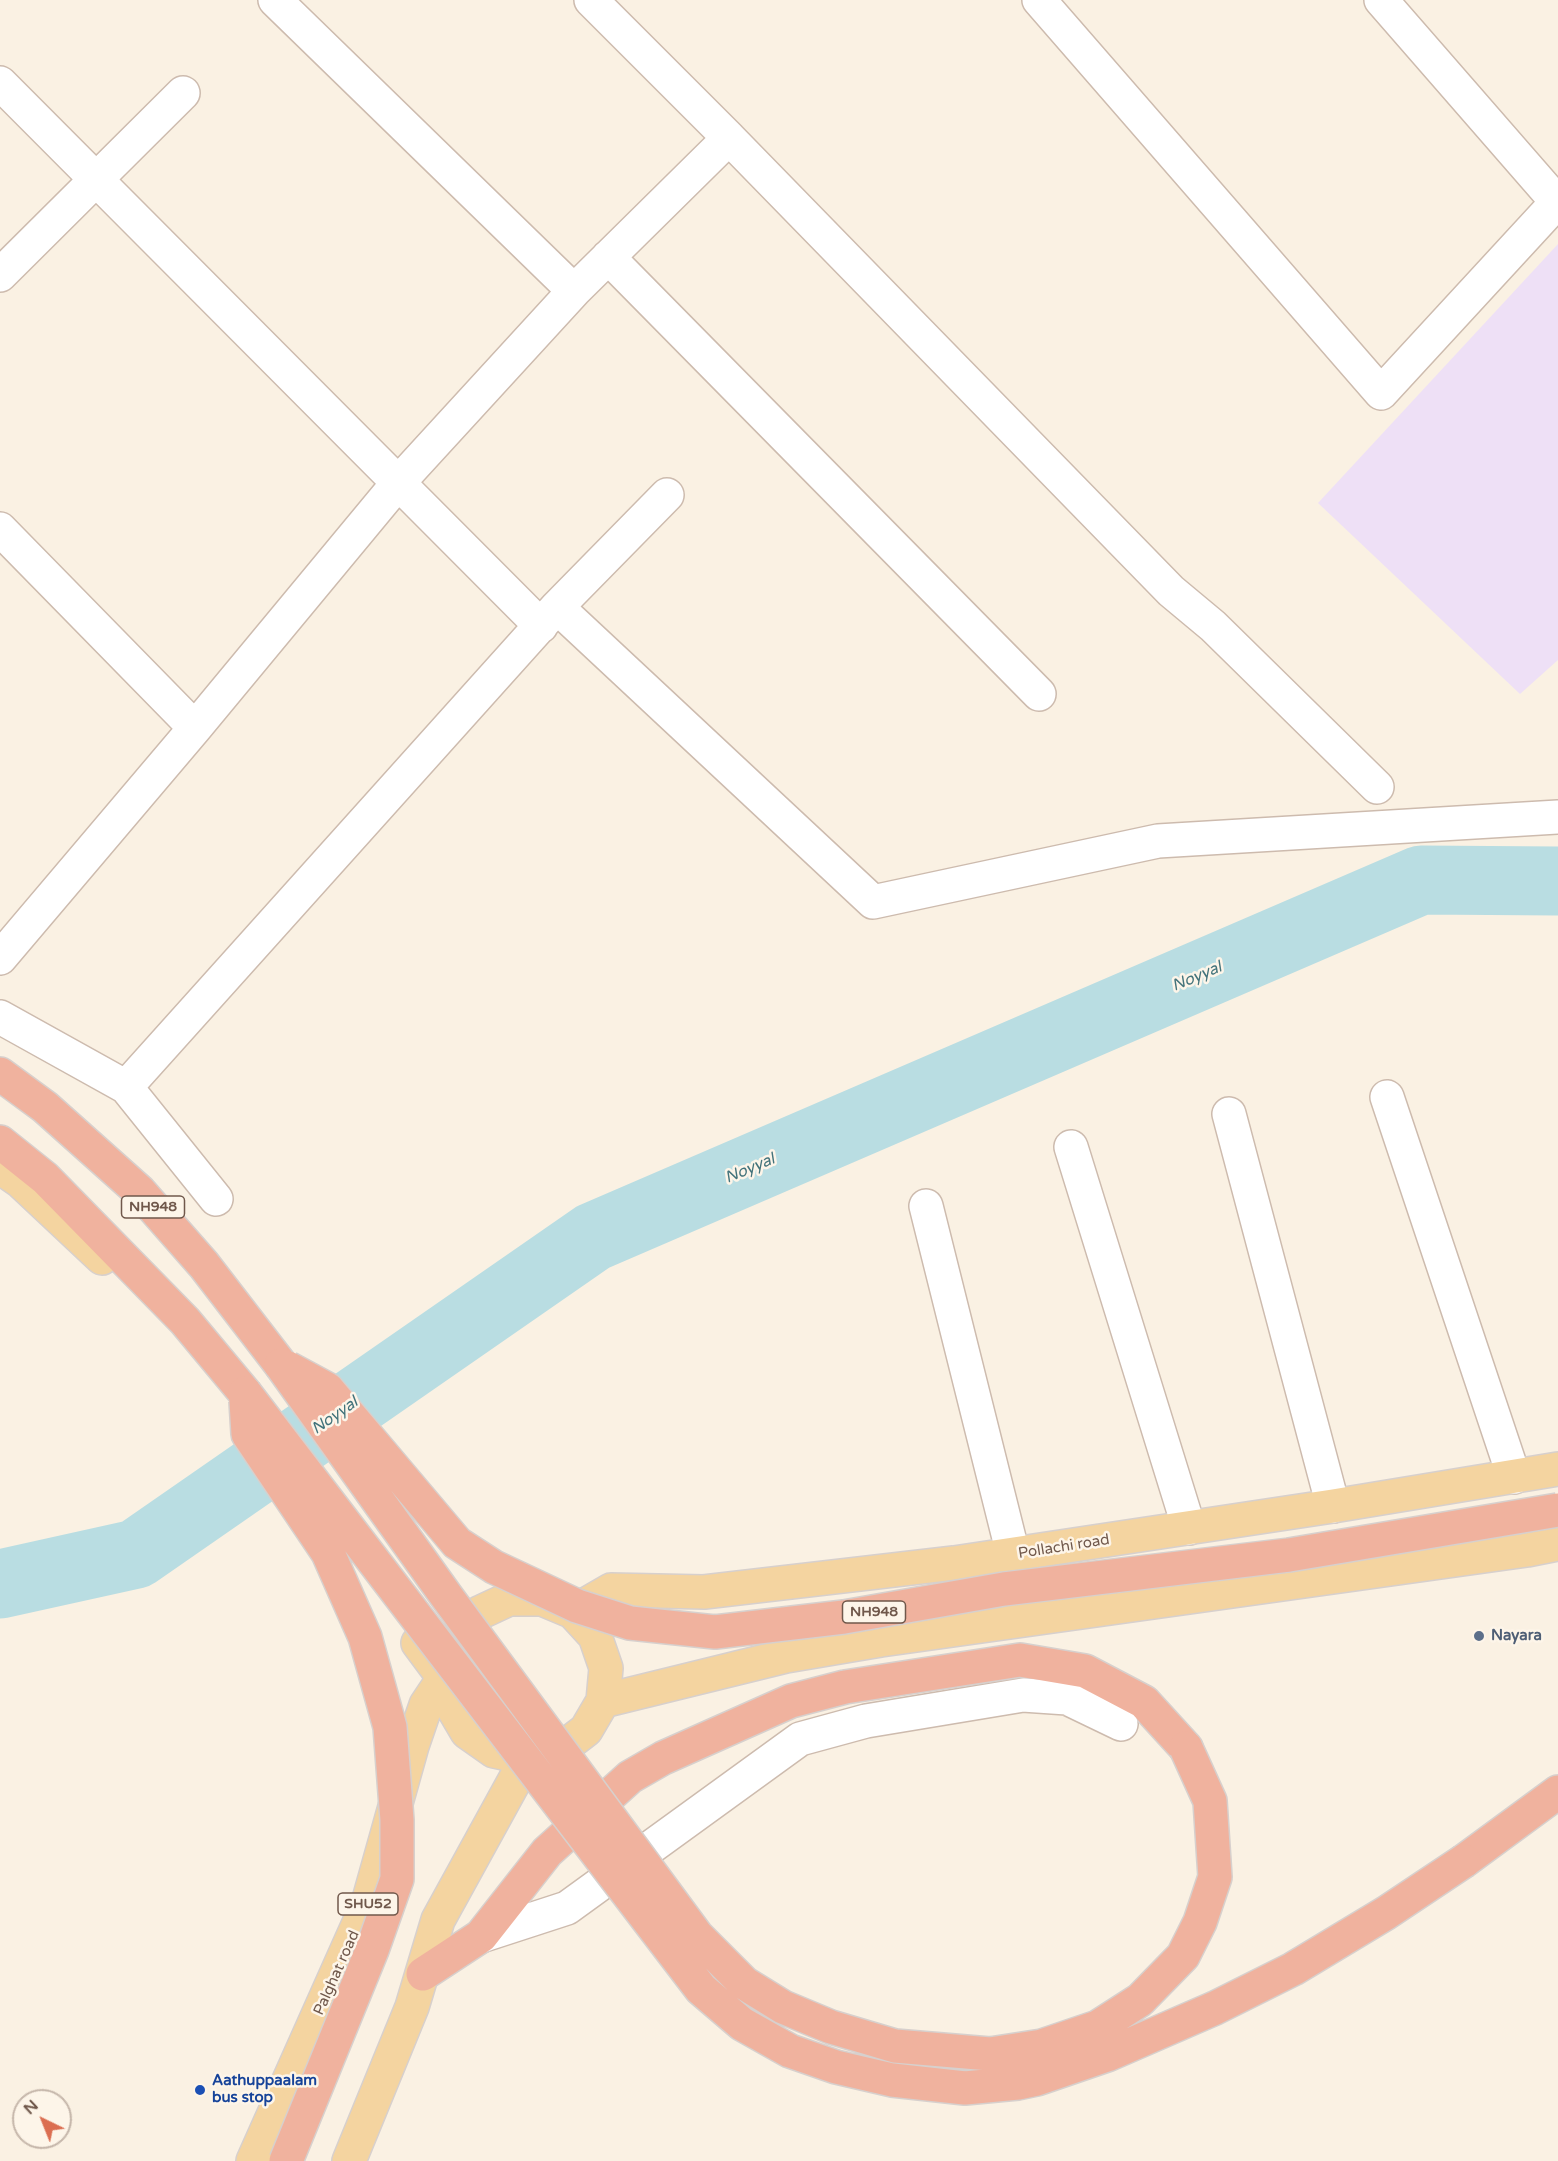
<!DOCTYPE html>
<style>
body{margin:0}
#map{position:relative;width:1558px;height:2161px;overflow:hidden;background:#faf1e3;font-family:"Varela Round",sans-serif}
canvas{display:block}
.north{position:absolute;left:12px;top:2089px;width:60px;height:60px;box-sizing:border-box;background:#fdf5e9;border:2px solid #c5b6aa;border-radius:50%;rotate:317deg;font-size:16px;font-weight:700;line-height:24px;text-align:center;color:#70584b}
.north::after{content:'';display:block;margin:auto;width:21px;height:27px;background:#db6e51;clip-path:polygon(50% 0,100% 100%,50% 72%,0 100%)}
</style>
<div id="map">
<canvas width="1558" height="2161"></canvas>
<div class="north">N</div>
</div>
<script>
const c = document.querySelector('canvas').getContext('2d');
c.lineJoin = 'round';
function fill(path, color) {
  c.fillStyle = color;
  c.fill(path, 'evenodd');
}
function shape(rows) {
  const path = new Path2D();
  for (const r of rows) {
    path.moveTo(r[0], r[1]);
    for (let i = 2; i < r.length; i += 2) path.lineTo(r[i], r[i + 1]);
  }
  return path;
}
function stroke(path, color, width, dash) {
  c.strokeStyle = color;
  c.lineWidth = width;
  c.lineCap = dash ? 'butt' : 'round';
  c.setLineDash(dash || []);
  c.stroke(path);
}
function drawText(font, color, halo, rows, align = 'center') {
  c.font = font + ' "Varela Round",sans-serif';
  c.lineWidth = 5;
  c.setLineDash([]);
  c.textBaseline = 'middle';
  c.strokeStyle = halo;
  c.fillStyle = color;
  for (const [text, x, y, turn = 0] of rows) {
    c.save();
    c.translate(x, y);
    c.rotate((+turn || 0) * Math.PI / 180);
    c.textAlign = isNaN(turn) ? turn : align;
    if (halo) c.strokeText(text, 0, 0);
    c.fillText(text, 0, 0);
    c.restore();
  }
}
fill(shape([
 [1558,244,1558,660,1520,694,1318,503]
]), '#eee0f6');
stroke(shape([
 [0,1584,136,1554,593,1237,1421,880,1558,881]
]), '#b9dde2', 69);
const minor = shape([
 [1039,0,1381,393,1558,201],
 [1381,0,1557,202],
 [0,83,541,626],
 [729,138,1171,591,1213,626,1377,787],
 [608,257,1039,694],
 [0,275,183,93],
 [574,291,729,138,591,0],
 [0,529,195,728],
 [557,607,667,495],
 [0,958,195,728,398,483,574,291,275,0],
 [0,1017,126,1087,216,1199],
 [126,1087,557,607,873,902,1158,841,1558,817],
 [1387,1097,1514,1477],
 [1229,1114,1333,1506],
 [1071,1147,1189,1528],
 [926,1206,1013,1554],
 [481,1936,567,1908,800,1739,866,1721,1023,1695,1067,1698,1121,1724]
]);
const major = shape([
 [0,1167,20,1181,102,1258],
 [509,1599,542,1599,573,1612,595,1636,606,1668,603,1701,586,1730,560,1750,527,1758,494,1751,467,1732,450,1703,444,1678,457,1639,479,1613,509,1599],
 [573,1612,611,1590,704,1592,954,1563,1333,1506,1558,1469],
 [603,1701,786,1656,881,1640,1527,1550,1558,1544],
 [253,2161,368,1903,412,1746,426,1705,444,1678,418,1643],
 [349,2161,412,2007,438,1920,527,1758]
]);
const highway = shape([
 [0,1074,45,1107,139,1191,204,1265,281,1365],
 [0,1142,45,1178,185,1321,245,1393],
 [1464,1861,1558,1792],
 [423,1974,481,1936,547,1852,630,1777,663,1758,791,1701,845,1687,1020,1660,1085,1671,1144,1702,1186,1748]
]);
stroke(minor, '#cdbbae', 36);
stroke(major, '#d7d0cd', 36);
stroke(highway, '#d7d0cd', 36);
stroke(minor, '#fff', 33);
stroke(major, '#f4d4a0', 33);
stroke(highway, '#f0b29e', 33);
const highwayBridge = shape([
 [281,1365,447,1597,697,1936,744,1983,783,2007,831,2027,895,2046,990,2054,1042,2046,1098,2027,1140,2000,1183,1956,1200,1922,1215,1877,1210,1801,1186,1748],
 [288,1368,327,1389,457,1543,494,1567,577,1606,630,1623,715,1632,844,1617,1004,1589,1289,1555,1558,1510],
 [245,1393,701,1989,742,2024,790,2051,836,2067,892,2080,965,2088,1018,2083,1037,2079,1107,2055,1215,2008,1293,1969,1386,1913,1464,1861],
 [246,1401,248,1434,328,1553,365,1637,390,1727,397,1820,397,1879,372,1950,286,2161]
]);
stroke(highwayBridge, '#d7d0cd', 36, []);
stroke(highwayBridge, '#f0b29e', 33);
for (const [x, y, r, color] of [
 [1479,1636,6,"#5c6f8a"],
 [200,2090,6,"#1a4fb4"]
]) {
  const dot = new Path2D();
  dot.arc(x, y, r, 0, 2 * Math.PI);
  c.fillStyle = color;
  c.fill(dot);
  stroke(dot, '#fdf5e9', 2);
}
for (const [x, y, w] of [
 [153,1207,63],
 [874,1612,63],
 [368,1904,60]
]) {
  const box = new Path2D();
  box.roundRect(x - w / 2, y - 11, w, 22, 4.5);
  c.fillStyle = '#fdf5e9';
  c.fill(box);
  stroke(box, '#70584b', 1.5);
}
drawText('bold 14px', '#70584b', null, [
 ["NH948",153,1207],
 ["NH948",874,1612],
 ["SHU52",368,1904]
]);
drawText('15px', '#70584b', '#fdf5e9', [
 ["Pollachi road",1064,1547,-9],
 ["Palghat road",337,1973,-66]
]);
drawText('bold 15px', '#4e5e75', '#fdf5e9', [
 ["Nayara",1491,1636]
], 'left');
drawText('bold 15px', '#164399', '#fdf5e9', [
 ["Aathuppaalam",212,2081],
 ["bus stop",212,2098]
], 'left');
drawText('italic 16px', '#43737b', '#fdf5e9', [
 ["Noyyal",1197,977,-23],
 ["Noyyal",750,1169,-23],
 ["Noyyal",335,1416,-35]
]);
</script>
